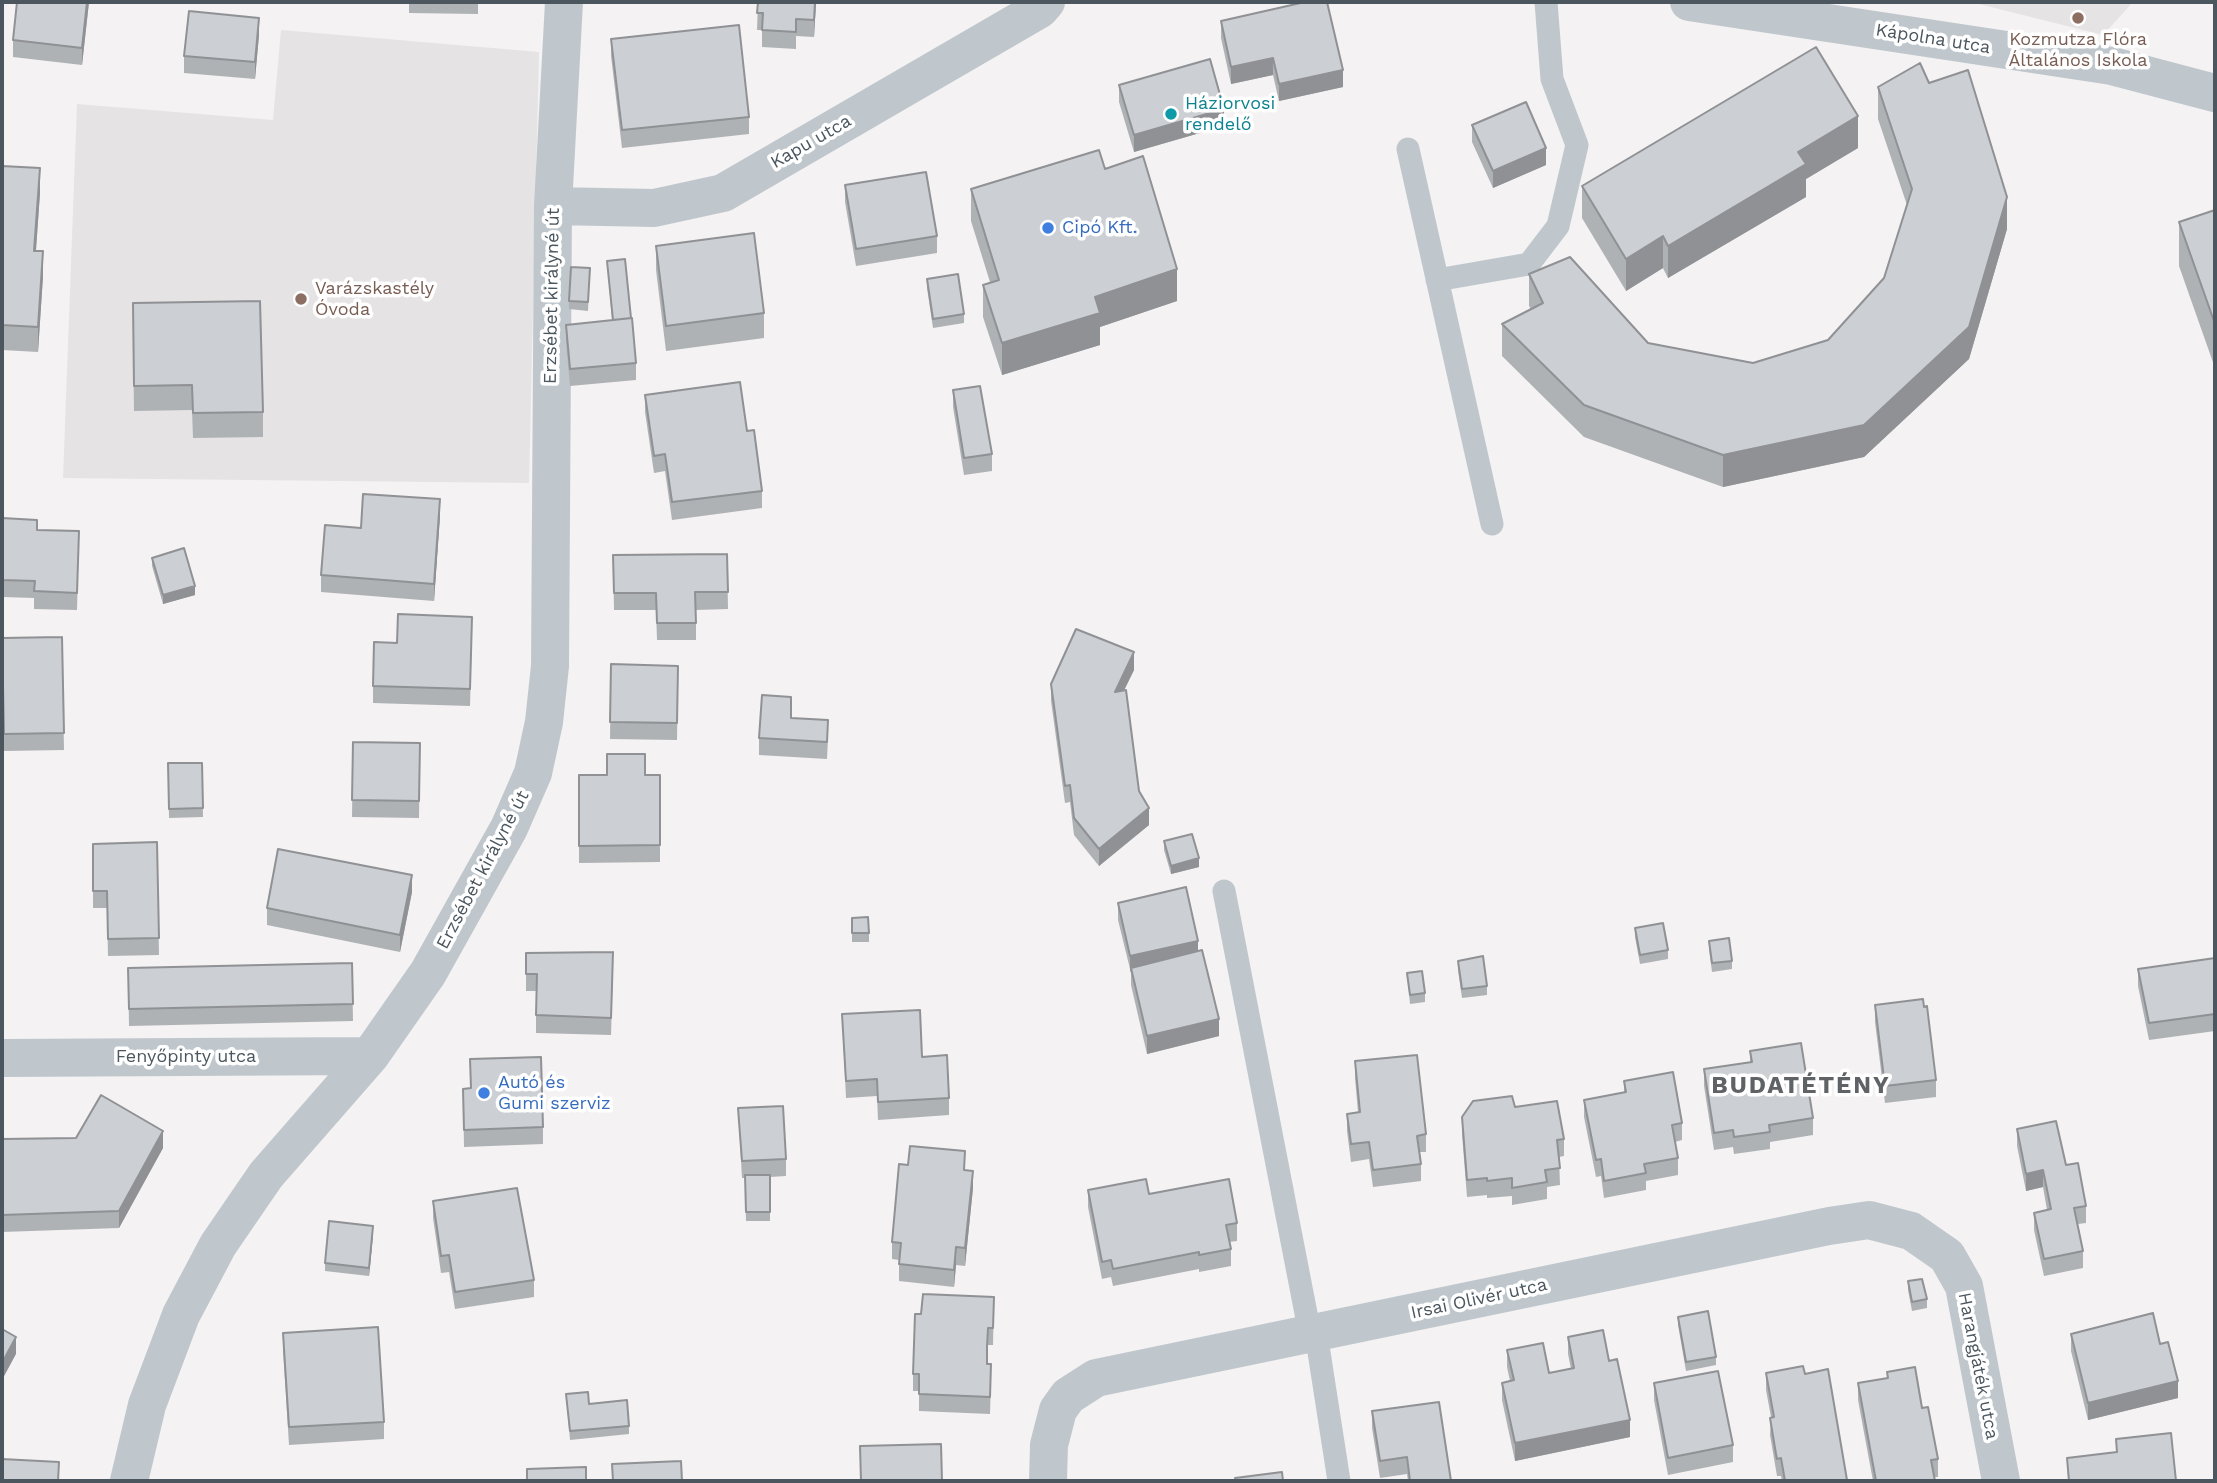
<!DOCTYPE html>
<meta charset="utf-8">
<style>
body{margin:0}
#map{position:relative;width:2217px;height:1483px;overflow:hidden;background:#f4f2f2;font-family:"Work Sans",sans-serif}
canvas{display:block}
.frame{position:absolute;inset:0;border:4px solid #4b565e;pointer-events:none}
</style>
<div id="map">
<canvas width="2217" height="1483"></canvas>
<div class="frame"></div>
</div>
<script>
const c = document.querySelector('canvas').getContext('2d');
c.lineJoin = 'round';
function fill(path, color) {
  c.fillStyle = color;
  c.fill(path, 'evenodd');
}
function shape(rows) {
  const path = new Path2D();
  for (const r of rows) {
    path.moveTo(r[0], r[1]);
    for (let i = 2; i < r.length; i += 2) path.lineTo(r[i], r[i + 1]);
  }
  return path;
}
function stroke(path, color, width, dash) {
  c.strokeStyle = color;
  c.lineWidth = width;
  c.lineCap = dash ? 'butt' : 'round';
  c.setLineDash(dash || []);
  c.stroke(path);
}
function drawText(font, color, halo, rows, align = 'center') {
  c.font = font + ' "Work Sans",sans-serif';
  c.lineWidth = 7;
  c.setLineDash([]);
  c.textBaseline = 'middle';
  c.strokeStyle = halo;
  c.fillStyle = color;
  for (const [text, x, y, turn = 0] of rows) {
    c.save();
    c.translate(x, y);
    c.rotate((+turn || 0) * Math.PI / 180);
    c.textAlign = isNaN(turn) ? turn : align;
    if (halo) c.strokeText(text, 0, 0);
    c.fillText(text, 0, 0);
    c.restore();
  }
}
fill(shape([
 [1971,2,2133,2,2103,35],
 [281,30,539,52,529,483,63,478,77,104,273,120]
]), '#e5e3e3');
stroke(shape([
 [1408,149,1492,524],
 [1437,280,1529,264,1558,226,1577,145,1552,79,1546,2],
 [1224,891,1310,1334],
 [1316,1333,1339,1481]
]), '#bfc7cd', 23);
stroke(shape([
 [1689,2,2112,66,2215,93],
 [553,206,654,208,723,193,1040,9,1046,2],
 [2,1058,370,1056],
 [129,1481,147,1405,181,1315,218,1245,266,1175,370,1056,428,973,509,828,533,773,544,722,550,666,553,206,564,2],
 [1048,1481,1049,1445,1058,1410,1068,1396,1096,1378,1829,1226,1869,1220,1911,1231,1947,1256,1964,1286,2001,1481]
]), '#bfc7cd', 38);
fill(shape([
 [89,2,82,65,13,57,13,40],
 [409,2,478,2,478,14,409,13],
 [758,2,816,2,814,37,796,36,796,49,762,47,762,30,757,30],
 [1221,21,1343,87,1279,101,1273,75,1231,84,1221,38],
 [259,35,255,79,184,73,184,56],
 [611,39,749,117,749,134,622,148,611,56],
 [1929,83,2007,229,1969,359,1864,457,1723,487,1584,437,1502,356,1502,324,1531,309,1529,306,1529,274,1648,343,1753,363,1828,340,1884,278,1907,205,1878,119,1878,87],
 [1119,85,1224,126,1134,152,1119,102],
 [1472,125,1546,165,1493,188,1472,142],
 [1858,148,1806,179,1806,197,1668,278,1663,268,1626,291,1582,218,1582,186],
 [2,166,40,193,36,251,43,276,38,352,2,350],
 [1105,169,1177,301,1100,327,1100,345,1002,375,983,317,983,285,990,282,971,221,971,189],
 [845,185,937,236,937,253,856,266,845,202],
 [2215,210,2215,368,2179,266,2179,222],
 [656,246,764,313,764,338,666,351,656,270],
 [607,261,636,363,636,380,570,386,566,342,566,325,612,320],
 [590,268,588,311,569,309,569,301],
 [927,279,964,314,964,323,933,328,927,288],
 [133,328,263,412,263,437,193,438,192,410,134,411],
 [953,390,992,454,992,471,964,475,953,407],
 [645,395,747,431,762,491,762,508,672,520,665,471,654,473,645,412],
 [440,516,434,601,321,592,321,575,361,528],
 [2,518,37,530,79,531,77,610,34,609,34,598,2,597],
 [727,554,728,609,696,610,696,640,657,640,656,610,614,610,613,555],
 [152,558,195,595,163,604,152,566],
 [472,634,470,706,373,703,373,686,397,643],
 [62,637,64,750,4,751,2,638],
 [611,664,678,666,677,740,610,739],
 [1134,670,1124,690,1139,791,1149,825,1099,866,1074,835,1070,802,1065,803,1051,701,1051,684],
 [791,718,828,738,827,759,759,755,759,738],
 [353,742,420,743,419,818,352,817],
 [168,763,202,763,203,817,169,818],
 [579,775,660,775,660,862,579,863],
 [1164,841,1199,867,1171,874,1164,850],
 [157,842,159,955,108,956,107,908,93,908,93,844],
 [412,892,400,952,267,925,267,908],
 [1118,903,1198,951,1219,1036,1147,1054,1131,985,1131,973,1118,920],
 [852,918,869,933,869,942,852,942],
 [1635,928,1668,950,1668,959,1640,964,1635,937],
 [1709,941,1732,961,1732,969,1712,972,1709,949],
 [526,953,613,969,611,1035,536,1033,536,991,526,991],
 [2215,958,2215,1031,2149,1040,2138,986,2138,969],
 [1458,961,1487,986,1487,995,1462,998,1458,970],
 [352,963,353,1021,129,1026,128,968],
 [1407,973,1425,993,1425,1002,1410,1004],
 [1875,1005,1936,1080,1936,1097,1885,1103,1875,1022],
 [842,1014,922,1057,949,1098,949,1115,878,1120,877,1096,846,1098],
 [1750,1051,1813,1118,1813,1135,1770,1142,1770,1149,1734,1154,1733,1147,1714,1150,1704,1086,1704,1069,1750,1062],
 [1355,1061,1426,1134,1426,1152,1419,1152,1421,1164,1421,1181,1373,1187,1369,1159,1351,1162,1347,1131,1347,1114,1358,1112,1355,1078],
 [1624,1081,1682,1123,1682,1140,1675,1142,1678,1158,1678,1175,1646,1181,1646,1190,1604,1198,1601,1176,1596,1177,1584,1117,1584,1100,1624,1092],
 [463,1089,543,1127,543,1144,464,1147],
 [1515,1107,1564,1139,1564,1156,1559,1157,1560,1185,1547,1187,1547,1199,1512,1205,1512,1196,1487,1198,1487,1195,1467,1197,1462,1134,1462,1117],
 [738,1108,786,1159,786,1176,770,1177,770,1221,746,1221,745,1178,742,1178],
 [2017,1129,2066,1165,2086,1206,2086,1223,2078,1224,2083,1251,2083,1268,2044,1276,2034,1230,2034,1213,2047,1210,2043,1187,2026,1191,2017,1146],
 [76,1138,163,1148,119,1228,2,1232,2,1139],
 [965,1170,973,1188,965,1266,956,1265,954,1287,899,1281,899,1260,892,1259,892,1242],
 [1088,1190,1149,1194,1237,1223,1237,1241,1229,1242,1231,1249,1231,1266,1199,1272,1199,1269,1113,1286,1111,1277,1102,1279,1088,1207],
 [433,1201,534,1280,534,1297,455,1309,449,1272,441,1273,433,1218],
 [373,1235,369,1276,325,1271,325,1263],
 [1908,1281,1927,1299,1927,1308,1912,1311,1908,1290],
 [994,1297,993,1345,988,1345,987,1364,991,1381,990,1414,919,1411,919,1391,913,1391,913,1374,921,1314],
 [1678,1317,1716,1357,1716,1365,1686,1371,1678,1325],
 [283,1333,384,1422,384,1439,289,1445,283,1350],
 [2071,1334,2160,1344,2178,1398,2088,1420,2071,1351],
 [1568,1337,1609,1361,1630,1437,1515,1461,1502,1400,1502,1383,1510,1381,1507,1367,1507,1350,1549,1373,1571,1369,1568,1354],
 [1828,1369,1847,1481,1782,1481,1781,1476,1777,1476,1770,1435,1771,1417,1766,1390,1766,1373,1805,1374],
 [1887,1372,1922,1408,1938,1459,1938,1477,1934,1477,1935,1481,1873,1481,1858,1400,1858,1383,1887,1378],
 [1654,1383,1733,1445,1733,1462,1668,1475,1654,1400],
 [566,1394,589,1404,629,1426,629,1434,570,1440],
 [1372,1411,1451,1481,1408,1481,1407,1474,1380,1478,1372,1428],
 [2116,1439,2176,1481,2068,1481,2067,1458,2116,1453]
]), '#afb2b5');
fill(shape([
 [87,2,89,2,82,65,82,48],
 [815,2,816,2,814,37,814,20],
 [259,18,259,35,255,79,255,62],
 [1273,58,1273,75,1231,84,1231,67],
 [1343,70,1343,87,1279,101,1279,84],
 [1224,109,1224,126,1134,152,1134,135],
 [1858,116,1858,148,1806,179,1806,197,1668,278,1668,246,1798,152],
 [1546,148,1546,165,1493,188,1493,171],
 [40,168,40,193,34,276,34,251],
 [2007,197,2007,229,1969,359,1864,457,1723,487,1723,455],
 [1663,236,1663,268,1626,291,1626,259],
 [43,251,43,276,38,352,38,327],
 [1177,269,1177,301,1100,327,1100,345,1002,375,1002,343,1095,297],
 [440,499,440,516,434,601,434,584],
 [195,586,195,595,163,604,163,595],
 [1134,652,1134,670,1115,709,1115,692],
 [1149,808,1149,825,1099,866,1099,849],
 [1199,858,1199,867,1171,874,1171,866],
 [412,875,412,892,400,952,400,935],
 [1198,941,1198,958,1131,968,1130,973,1130,956],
 [1219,1019,1219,1036,1147,1054,1147,1036],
 [163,1131,163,1148,119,1228,119,1211],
 [2043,1170,2043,1187,2026,1191,2026,1174],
 [973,1171,973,1188,965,1266,965,1248],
 [373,1226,373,1235,369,1276,369,1268],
 [956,1247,956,1265,954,1287,954,1270],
 [16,1337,16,1354,2,1380,2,1363],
 [2178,1381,2178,1398,2088,1420,2088,1403],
 [1630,1420,1630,1437,1515,1461,1515,1443]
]), '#8f9194');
const building = shape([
 [17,2,87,2,82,48,13,40,17,2],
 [758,2,815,2,814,20,796,19,796,32,762,30,763,13,757,13,758,2],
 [1305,2,1327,2,1343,70,1279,84,1273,58,1231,67,1221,21,1305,2],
 [189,11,259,18,255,62,184,56,189,11],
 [739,25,749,117,622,130,611,39,739,25],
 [1816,47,1858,116,1798,152,1806,164,1668,246,1663,236,1626,259,1582,186,1816,47],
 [1210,59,1224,109,1134,135,1119,85,1210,59],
 [1920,63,1929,83,1968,70,2007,197,1969,327,1864,425,1723,455,1584,405,1502,324,1543,303,1529,274,1570,257,1648,343,1753,363,1828,340,1884,278,1912,189,1878,87,1920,63],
 [1526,102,1546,148,1493,171,1472,125,1526,102],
 [1099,150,1105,169,1143,156,1177,269,1095,297,1100,313,1002,343,983,285,999,280,971,189,1099,150],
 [2,166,40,168,34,251,43,251,38,327,2,325,2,166],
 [926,172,937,236,856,249,845,185,926,172],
 [2215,210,2215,324,2179,222,2215,210],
 [754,233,764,313,666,326,656,246,754,233],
 [625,259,631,318,613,320,607,261,625,259],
 [571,267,590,268,588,302,569,301,571,267],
 [958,274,964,314,933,319,927,279,958,274],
 [260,301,263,412,193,413,192,385,134,386,133,303,260,301],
 [632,318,636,363,570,369,566,325,632,318],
 [740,382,747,431,754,430,762,491,672,502,665,454,654,456,645,395,740,382],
 [980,386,992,454,964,458,953,390,980,386],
 [363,494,440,499,434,584,321,575,325,525,361,528,363,494],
 [2,518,37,520,37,530,79,531,77,593,34,591,35,581,2,580,2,518],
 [184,548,195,586,163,595,152,558,184,548],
 [727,554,728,592,695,592,696,623,657,623,656,593,614,593,613,555,727,554],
 [398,614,472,617,470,689,373,686,374,642,397,643,398,614],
 [1076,629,1134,652,1115,692,1126,690,1139,791,1149,808,1099,849,1074,818,1070,785,1065,786,1051,684,1076,629],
 [62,637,64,733,4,734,2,638,62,637],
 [611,664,678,666,677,723,610,722,611,664],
 [762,695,791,697,791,718,828,720,827,742,759,738,762,695],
 [353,742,420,743,419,801,352,800,353,742],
 [607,754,645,754,645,775,660,775,660,845,579,846,579,775,607,775,607,754],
 [168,763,202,763,203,808,169,809,168,763],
 [1192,834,1199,858,1171,866,1164,841,1192,834],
 [157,842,159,938,108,939,107,891,93,891,93,844,157,842],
 [278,849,412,875,400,935,267,908,278,849],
 [1186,887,1198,941,1130,956,1118,903,1186,887],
 [868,917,869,933,852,933,852,918,868,917],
 [1663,923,1668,950,1640,955,1635,928,1663,923],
 [1729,938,1732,961,1712,963,1709,941,1729,938],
 [1202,950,1219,1019,1147,1036,1131,968,1202,950],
 [613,952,611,1018,536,1015,537,974,526,974,526,953,613,952],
 [1483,956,1487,986,1462,989,1458,961,1483,956],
 [2215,958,2215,1014,2149,1023,2138,969,2215,958],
 [352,963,353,1004,129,1009,128,968,352,963],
 [1422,971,1425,993,1410,995,1407,973,1422,971],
 [1923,999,1924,1007,1927,1006,1936,1080,1885,1086,1875,1005,1923,999],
 [920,1010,922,1057,947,1055,949,1098,878,1102,877,1079,846,1081,842,1014,920,1010],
 [1801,1043,1813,1118,1769,1125,1770,1132,1734,1137,1733,1130,1714,1133,1704,1069,1752,1062,1750,1051,1801,1043],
 [1417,1055,1426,1134,1417,1136,1421,1164,1373,1170,1369,1142,1351,1144,1347,1114,1360,1112,1355,1061,1417,1055],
 [541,1057,543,1127,464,1130,463,1089,471,1088,470,1059,541,1057],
 [1673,1072,1682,1123,1672,1125,1678,1158,1644,1164,1646,1173,1604,1181,1601,1159,1596,1160,1584,1100,1626,1092,1624,1081,1673,1072],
 [101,1095,163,1131,119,1211,2,1215,2,1139,76,1138,101,1095],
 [1512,1096,1515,1107,1557,1101,1564,1139,1557,1140,1560,1168,1545,1170,1547,1182,1512,1188,1512,1178,1487,1181,1487,1178,1467,1180,1462,1117,1473,1101,1512,1096],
 [783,1106,786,1159,742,1161,738,1108,783,1106],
 [2056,1121,2066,1165,2078,1163,2086,1206,2074,1208,2083,1251,2044,1259,2034,1213,2051,1209,2043,1170,2026,1174,2017,1129,2056,1121],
 [910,1146,965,1151,964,1170,973,1171,965,1248,956,1247,954,1270,899,1264,901,1243,892,1242,899,1164,908,1165,910,1146],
 [745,1175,770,1175,770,1212,746,1212,745,1175],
 [1146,1179,1149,1194,1229,1179,1237,1223,1226,1225,1231,1249,1199,1255,1199,1252,1113,1269,1111,1260,1102,1262,1088,1190,1146,1179],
 [517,1188,534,1280,455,1292,449,1255,441,1256,433,1201,517,1188],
 [329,1221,373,1226,369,1268,325,1263,329,1221],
 [1922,1279,1927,1299,1912,1302,1908,1281,1922,1279],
 [923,1294,994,1297,993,1328,988,1328,987,1347,987,1364,991,1364,990,1397,919,1394,919,1374,913,1374,915,1314,921,1314,923,1294],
 [1708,1311,1716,1357,1686,1362,1678,1317,1708,1311],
 [2153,1313,2160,1344,2168,1342,2178,1381,2088,1403,2071,1334,2153,1313],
 [378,1327,384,1422,289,1427,283,1333,378,1327],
 [2,1329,16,1337,2,1363,2,1329],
 [1603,1330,1609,1361,1617,1359,1630,1420,1515,1443,1502,1383,1514,1380,1507,1350,1543,1343,1549,1373,1574,1368,1568,1337,1603,1330],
 [1803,1366,1805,1374,1828,1369,1847,1480,1840,1481,1785,1481,1781,1458,1777,1459,1776,1454,1770,1418,1774,1417,1766,1373,1803,1366],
 [1915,1367,1922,1408,1928,1407,1938,1459,1931,1460,1935,1481,1876,1481,1858,1383,1888,1378,1887,1372,1915,1367],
 [1718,1371,1733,1445,1668,1458,1654,1383,1718,1371],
 [588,1392,589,1404,627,1400,629,1426,570,1431,566,1394,588,1392],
 [1439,1402,1451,1481,1409,1481,1410,1481,1407,1457,1380,1461,1372,1411,1439,1402],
 [2171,1433,2176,1481,2069,1481,2067,1458,2117,1452,2116,1439,2171,1433],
 [941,1444,942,1481,861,1481,860,1446,941,1444],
 [2,1459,59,1462,58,1481,2,1481,2,1459],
 [681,1461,682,1481,613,1481,612,1464,681,1461],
 [586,1467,586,1481,527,1481,527,1469,586,1467],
 [1282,1472,1283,1481,1236,1481,1235,1478,1282,1472]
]);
fill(building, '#cccfd3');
stroke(building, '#8f9194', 2);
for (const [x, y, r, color] of [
 [2078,18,7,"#8d6e63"],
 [1171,114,7,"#0f9aa8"],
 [1048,228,7,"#3f7fe0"],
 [301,299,7,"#8d6e63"],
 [484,1093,7,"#3f7fe0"]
]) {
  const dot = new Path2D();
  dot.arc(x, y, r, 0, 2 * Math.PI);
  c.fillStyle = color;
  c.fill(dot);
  stroke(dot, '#fff', 2.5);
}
drawText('18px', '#4b565e', '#fff', [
 ["Kápolna utca",1933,39,9],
 ["Kapu utca",811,142,-30],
 ["Erzsébet királyné út",552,296,-89],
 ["Erzsébet királyné út",483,870,-62],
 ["Fenyőpinty utca",186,1057],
 ["Irsai Olivér utca",1479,1299,-12],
 ["Harangjáték utca",1978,1366,79]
]);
drawText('18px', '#785e54', '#fff', [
 ["Kozmutza Flóra",2078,40],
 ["Általános Iskola",2078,61],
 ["Varázskastély",315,289,"left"],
 ["Óvoda",315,310,"left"]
]);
drawText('18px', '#0d838f', '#fff', [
 ["Háziorvosi",1185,104],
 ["rendelő",1185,125]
], 'left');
drawText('18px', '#366cbe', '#fff', [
 ["Cipó Kft.",1062,228],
 ["Autó és",498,1083],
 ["Gumi szerviz",498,1104]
], 'left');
c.letterSpacing = '2px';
drawText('bold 24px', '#5f6366', '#fff', [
 ["BUDATÉTÉNY",1801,1086]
]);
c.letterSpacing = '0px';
</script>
